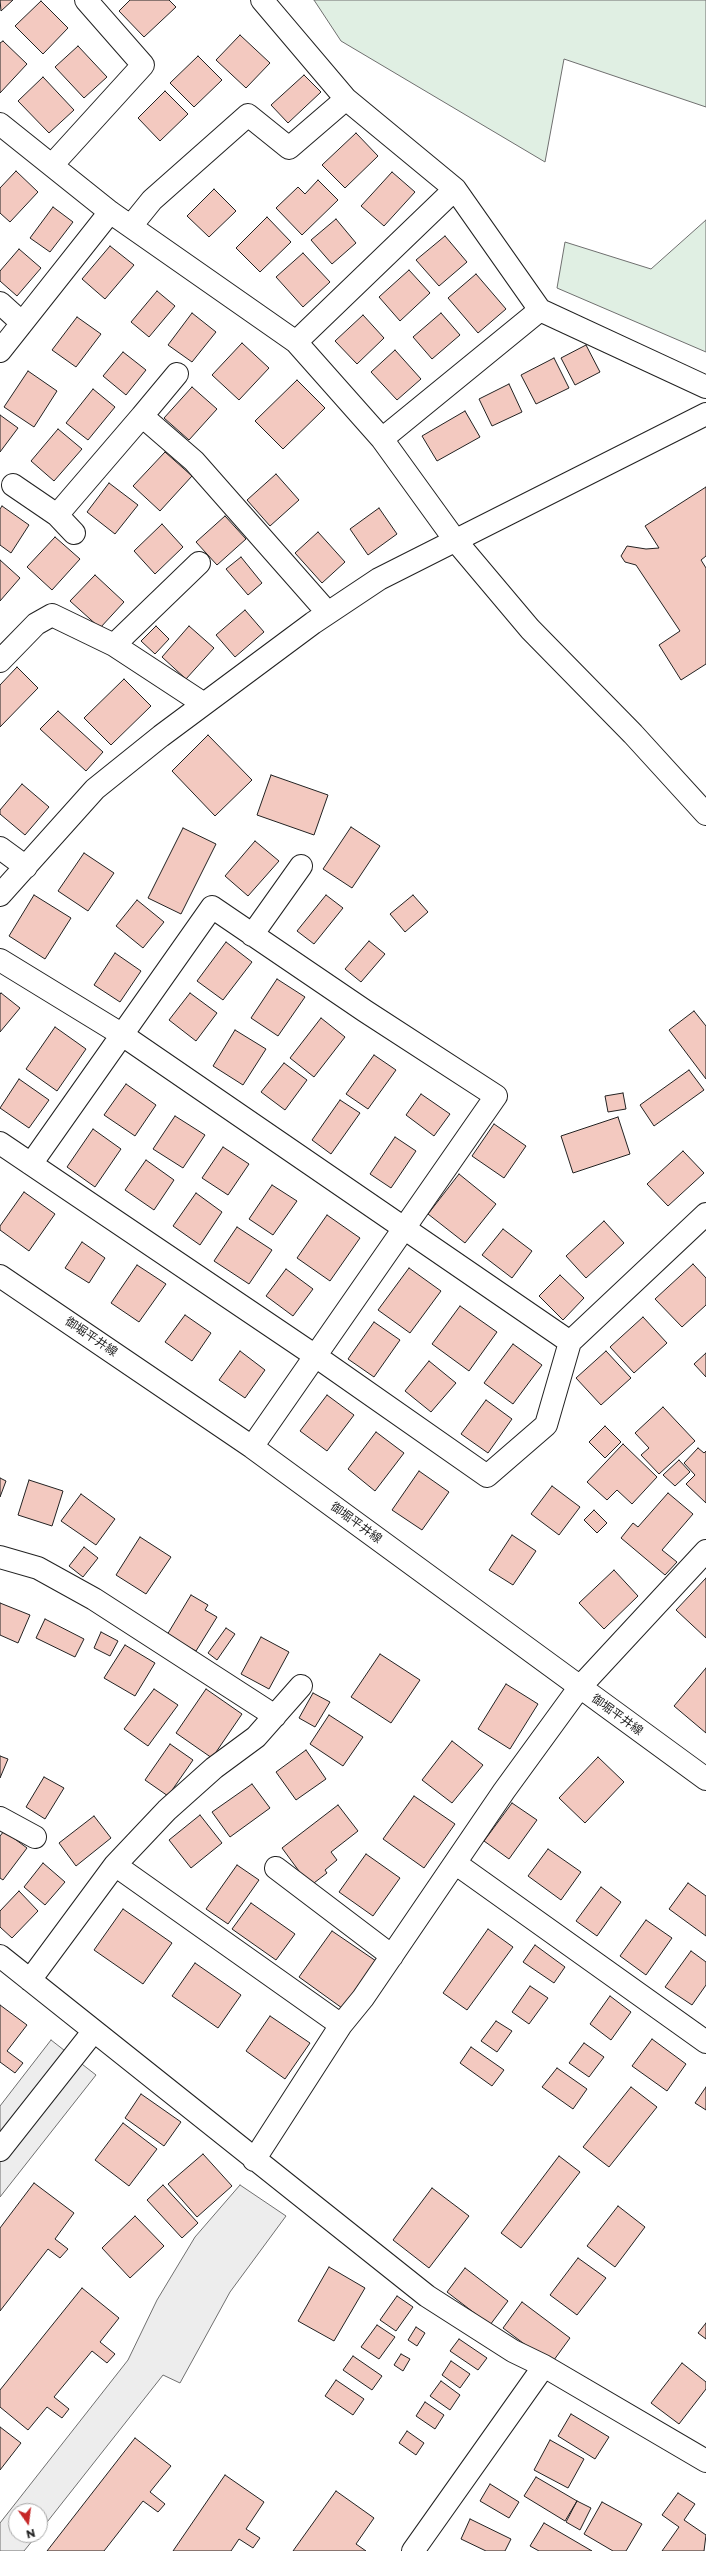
<!DOCTYPE html>
<meta charset="utf-8">
<style>
body{margin:0}
#map{position:relative;width:706px;height:2551px;overflow:hidden;background:#fff;font-family:Montserrat,sans-serif}
canvas{display:block}
.north{position:absolute;left:8px;top:2503px;width:40px;height:40px;box-sizing:border-box;background:#fff;border:1px solid #a7a7a7;border-radius:50%;rotate:166deg;font-size:11px;font-weight:700;line-height:16px;text-align:center;color:#222}
.north::after{content:'';display:block;margin:auto;width:14px;height:18px;background:#c62828;clip-path:polygon(50% 0,100% 100%,50% 72%,0 100%)}
</style>
<div id="map">
<canvas width="706" height="2551"></canvas>
<div class="north">N</div>
</div>
<script>
const c = document.querySelector('canvas').getContext('2d');
c.lineJoin = 'round';
function fill(path, color) {
  c.fillStyle = color;
  c.fill(path, 'evenodd');
}
function shape(rows) {
  const path = new Path2D();
  for (const r of rows) {
    path.moveTo(r[0], r[1]);
    for (let i = 2; i < r.length; i += 2) path.lineTo(r[i], r[i + 1]);
  }
  return path;
}
function stroke(path, color, width, dash) {
  c.strokeStyle = color;
  c.lineWidth = width;
  c.lineCap = dash ? 'butt' : 'round';
  c.setLineDash(dash || []);
  c.stroke(path);
}
function drawText(font, color, halo, rows, align = 'center') {
  c.font = font + ' Montserrat,"Noto Sans JP",sans-serif';
  c.lineWidth = 3;
  c.setLineDash([]);
  c.textBaseline = 'middle';
  c.strokeStyle = halo;
  c.fillStyle = color;
  for (const [text, x, y, turn = 0] of rows) {
    c.save();
    c.translate(x, y);
    c.rotate((+turn || 0) * Math.PI / 180);
    c.textAlign = isNaN(turn) ? turn : align;
    if (halo) c.strokeText(text, 0, 0);
    c.fillText(text, 0, 0);
    c.restore();
  }
}
const green = shape([
 [314,0,706,0,706,107,564,59,545,162,341,41,314,0],
 [706,220,706,352,557,288,565,242,651,269,706,220]
]);
fill(green, '#e0efe3');
stroke(green, '#6f6f6f', 1);
const parking = shape([
 [51,2040,96,2075,0,2197,0,2106,51,2040],
 [240,2185,286,2216,230,2292,180,2383,163,2375,40,2531,40,2511,16,2511,16,2535,37,2535,24,2551,0,2551,0,2523,128,2360,157,2300,195,2237,240,2185]
]);
fill(parking, '#ededed');
stroke(parking, '#6f6f6f', 1);
const building = shape([
 [0,0,13,0,1,11,0,0],
 [130,0,169,0,176,7,144,37,119,11,130,0],
 [41,1,68,28,43,54,15,26,41,1],
 [240,35,270,63,246,88,216,60,240,35],
 [3,41,27,64,0,93,0,43,3,41],
 [78,46,107,77,84,98,55,67,78,46],
 [198,56,222,80,194,107,170,83,198,56],
 [304,75,321,92,288,123,271,105,304,75],
 [43,77,74,110,49,133,18,101,43,77],
 [165,91,188,114,160,141,138,118,165,91],
 [356,133,378,156,345,188,322,165,356,133],
 [16,171,38,192,10,222,0,213,0,188,16,171],
 [392,172,415,192,384,226,361,206,392,172],
 [318,180,338,200,302,235,276,208,298,187,305,194,318,180],
 [214,189,236,211,209,237,187,216,214,189],
 [53,207,73,222,50,252,30,238,53,207],
 [267,217,291,242,260,272,236,248,267,217],
 [336,219,356,243,332,264,311,240,336,219],
 [445,236,467,262,439,286,416,260,445,236],
 [110,246,134,265,105,299,82,279,110,246],
 [19,249,41,268,17,296,0,281,0,271,19,249],
 [303,253,330,282,303,307,276,277,303,253],
 [409,270,430,293,400,321,379,297,409,270],
 [476,274,506,309,478,333,448,298,476,274],
 [157,291,175,306,149,337,131,322,157,291],
 [192,313,216,332,192,362,168,345,192,313],
 [441,313,460,335,432,359,413,337,441,313],
 [363,315,384,338,357,364,335,341,363,315],
 [77,317,101,334,76,367,52,350,77,317],
 [242,343,269,368,239,400,212,375,242,343],
 [586,345,600,372,575,385,561,358,586,345],
 [395,350,421,379,397,400,371,372,395,350],
 [123,352,146,370,126,395,103,376,123,352],
 [554,358,569,388,536,404,521,375,554,358],
 [28,371,57,391,34,427,4,407,28,371],
 [297,380,325,408,283,449,255,421,297,380],
 [509,384,522,412,492,426,479,399,509,384],
 [192,387,217,409,189,440,164,418,192,387],
 [93,389,115,407,88,440,66,423,93,389],
 [465,411,480,437,437,461,422,436,465,411],
 [0,415,18,428,0,452,0,415],
 [58,429,82,449,54,481,31,461,58,429],
 [165,452,192,476,160,511,133,486,165,452],
 [276,474,299,500,270,526,247,500,276,474],
 [109,483,138,505,115,534,87,512,109,483],
 [706,487,706,556,701,560,706,568,706,664,681,680,659,645,680,631,636,565,625,562,621,556,627,546,646,549,659,548,645,526,706,487],
 [2,506,29,525,11,553,0,545,0,509,2,506],
 [379,508,397,534,368,555,350,529,379,508],
 [225,516,246,539,217,565,196,542,225,516],
 [162,524,183,547,155,574,134,551,162,524],
 [318,532,345,562,322,583,295,553,318,532],
 [55,537,80,559,52,590,27,567,55,537],
 [241,557,262,583,248,595,226,569,241,557],
 [0,560,20,578,0,601,0,560],
 [95,575,124,602,100,628,70,601,95,575],
 [245,610,264,632,235,657,216,635,245,610],
 [156,626,169,639,155,654,141,641,156,626],
 [189,626,214,648,186,679,162,657,189,626],
 [17,667,38,688,0,727,0,685,17,667],
 [124,679,151,706,111,745,84,718,124,679],
 [58,711,103,752,86,771,40,729,58,711],
 [208,735,252,780,215,816,172,771,208,735],
 [271,775,328,795,314,835,257,815,271,775],
 [22,784,49,807,25,835,0,814,0,810,22,784],
 [351,827,380,846,352,888,323,869,351,827],
 [183,828,216,844,181,914,148,898,183,828],
 [255,841,279,861,248,896,225,876,255,841],
 [84,853,114,873,88,911,58,891,84,853],
 [34,895,71,918,45,959,9,936,34,895],
 [326,895,343,908,314,944,297,931,326,895],
 [413,895,428,912,405,932,390,914,413,895],
 [137,900,164,922,143,948,116,926,137,900],
 [369,941,385,954,361,982,345,969,369,941],
 [226,942,252,962,223,1000,197,981,226,942],
 [115,953,141,971,120,1002,94,985,115,953],
 [277,979,305,997,278,1036,251,1018,277,979],
 [1,993,20,1008,0,1032,0,994,1,993],
 [190,993,217,1013,196,1041,169,1020,190,993],
 [694,1011,706,1026,706,1079,669,1030,694,1011],
 [321,1018,345,1037,314,1077,290,1058,321,1018],
 [55,1027,86,1049,57,1091,26,1069,55,1027],
 [235,1030,266,1049,243,1085,213,1066,235,1030],
 [374,1055,396,1070,368,1109,346,1094,374,1055],
 [284,1063,307,1080,285,1110,261,1092,284,1063],
 [689,1070,704,1090,654,1126,640,1105,689,1070],
 [19,1079,49,1100,29,1128,0,1108,19,1079],
 [126,1084,156,1105,135,1136,104,1115,126,1084],
 [623,1093,626,1109,608,1112,605,1096,623,1093],
 [421,1094,450,1114,434,1136,406,1115,421,1094],
 [340,1100,360,1113,331,1154,312,1140,340,1100],
 [175,1116,205,1135,183,1168,153,1149,175,1116],
 [618,1117,630,1154,573,1173,561,1136,618,1117],
 [494,1124,526,1146,504,1178,472,1156,494,1124],
 [93,1129,121,1149,95,1187,67,1167,93,1129],
 [395,1137,416,1151,391,1188,370,1174,395,1137],
 [223,1147,249,1164,228,1195,202,1178,223,1147],
 [683,1151,704,1173,668,1206,647,1184,683,1151],
 [146,1160,174,1180,154,1210,125,1190,146,1160],
 [459,1174,496,1204,465,1243,428,1214,459,1174],
 [272,1185,297,1201,273,1235,249,1219,272,1185],
 [24,1192,55,1214,29,1251,0,1230,0,1226,24,1192],
 [196,1193,222,1212,200,1245,173,1226,196,1193],
 [327,1215,360,1238,330,1281,297,1258,327,1215],
 [604,1221,624,1243,586,1278,566,1256,604,1221],
 [237,1227,272,1250,249,1284,214,1261,237,1227],
 [503,1229,532,1251,512,1278,482,1255,503,1229],
 [82,1242,105,1258,89,1283,65,1268,82,1242],
 [693,1264,706,1278,706,1305,682,1327,655,1299,693,1264],
 [137,1265,166,1284,139,1322,111,1303,137,1265],
 [409,1268,441,1291,410,1333,378,1310,409,1268],
 [286,1269,313,1289,293,1316,266,1296,286,1269],
 [560,1275,584,1298,563,1320,539,1296,560,1275],
 [460,1306,497,1332,469,1371,432,1344,460,1306],
 [185,1315,211,1333,192,1361,165,1342,185,1315],
 [643,1317,667,1343,634,1373,610,1347,643,1317],
 [374,1322,400,1340,374,1377,348,1359,374,1322],
 [513,1344,542,1365,513,1404,484,1383,513,1344],
 [240,1351,265,1370,245,1398,219,1380,240,1351],
 [606,1351,631,1378,601,1405,576,1378,606,1351],
 [706,1353,706,1377,694,1364,706,1353],
 [429,1361,456,1383,431,1412,405,1391,429,1361],
 [327,1395,354,1415,327,1451,300,1431,327,1395],
 [486,1400,512,1419,488,1453,461,1434,486,1400],
 [663,1407,695,1441,659,1474,641,1455,649,1448,635,1433,663,1407],
 [605,1426,621,1442,605,1458,589,1442,605,1426],
 [376,1432,404,1453,375,1491,348,1469,376,1432],
 [623,1444,657,1477,632,1504,617,1490,607,1500,587,1482,623,1444],
 [698,1448,704,1453,706,1451,706,1503,686,1484,695,1475,684,1463,698,1448],
 [679,1460,690,1472,675,1486,663,1475,679,1460],
 [419,1471,449,1492,422,1530,392,1510,419,1471],
 [0,1478,6,1481,0,1497,0,1478],
 [29,1480,63,1491,52,1526,18,1515,29,1480],
 [552,1486,580,1507,559,1535,531,1514,552,1486],
 [668,1493,693,1514,662,1550,677,1562,665,1575,621,1538,633,1523,638,1527,668,1493],
 [81,1494,115,1519,96,1545,61,1521,81,1494],
 [594,1510,607,1523,597,1533,584,1520,594,1510],
 [512,1535,536,1551,513,1585,489,1570,512,1535],
 [140,1537,171,1557,146,1594,116,1575,140,1537],
 [84,1547,98,1558,83,1577,69,1566,84,1547],
 [614,1570,638,1596,604,1629,579,1603,614,1570],
 [706,1578,706,1638,676,1610,706,1578],
 [191,1595,208,1605,205,1610,217,1617,196,1651,167,1635,191,1595],
 [0,1603,30,1615,18,1643,0,1635,0,1603],
 [45,1619,84,1639,75,1657,36,1638,45,1619],
 [226,1628,235,1634,217,1660,208,1653,226,1628],
 [101,1632,118,1641,110,1656,94,1648,101,1632],
 [261,1637,289,1652,269,1689,241,1674,261,1637],
 [125,1645,155,1663,135,1696,104,1678,125,1645],
 [380,1654,420,1680,391,1723,351,1697,380,1654],
 [706,1668,706,1733,674,1706,706,1668],
 [506,1684,538,1704,510,1749,478,1729,506,1684],
 [154,1689,178,1705,148,1746,124,1729,154,1689],
 [206,1689,242,1714,212,1758,176,1733,206,1689],
 [313,1693,330,1702,315,1727,299,1718,313,1693],
 [329,1715,363,1737,343,1766,310,1744,329,1715],
 [452,1741,483,1765,452,1803,422,1780,452,1741],
 [170,1744,193,1760,168,1796,145,1780,170,1744],
 [306,1750,326,1779,296,1800,276,1772,306,1750],
 [0,1756,8,1759,0,1778,0,1756],
 [598,1757,624,1782,585,1823,559,1798,598,1757],
 [44,1777,64,1788,45,1819,26,1807,44,1777],
 [252,1784,270,1808,230,1837,212,1812,252,1784],
 [414,1796,455,1824,424,1868,383,1839,414,1796],
 [512,1803,537,1820,509,1859,484,1841,512,1803],
 [338,1805,358,1831,331,1852,337,1860,325,1870,327,1873,310,1886,282,1848,338,1805],
 [200,1815,222,1843,191,1868,169,1840,200,1815],
 [94,1816,111,1838,76,1866,59,1843,94,1816],
 [4,1831,27,1848,3,1880,0,1878,0,1836,4,1831],
 [548,1849,581,1872,561,1900,528,1876,548,1849],
 [366,1854,400,1878,373,1916,339,1892,366,1854],
 [43,1863,65,1882,45,1905,24,1887,43,1863],
 [237,1865,259,1880,228,1924,206,1909,237,1865],
 [688,1883,706,1896,706,1936,669,1909,688,1883],
 [601,1887,621,1902,597,1936,576,1921,601,1887],
 [19,1891,38,1911,12,1938,0,1927,0,1911,19,1891],
 [251,1903,295,1934,276,1960,232,1929,251,1903],
 [123,1909,172,1943,143,1984,94,1950,123,1909],
 [646,1920,672,1938,646,1975,620,1956,646,1920],
 [488,1929,513,1947,467,2010,443,1993,488,1929],
 [332,1931,376,1961,342,2008,299,1977,332,1931],
 [535,1945,565,1967,554,1983,523,1962,535,1945],
 [691,1951,706,1962,706,1985,692,2005,665,1987,691,1951],
 [195,1963,241,1995,218,2028,172,1996,195,1963],
 [530,1986,548,1998,529,2024,512,2012,530,1986],
 [610,1996,631,2012,611,2040,590,2024,610,1996],
 [0,2005,27,2025,7,2051,23,2063,15,2073,0,2062,0,2005],
 [270,2016,310,2043,285,2079,246,2051,270,2016],
 [496,2021,512,2031,497,2052,481,2041,496,2021],
 [652,2039,686,2064,667,2091,632,2066,652,2039],
 [584,2043,604,2057,589,2077,569,2063,584,2043],
 [471,2047,504,2070,492,2086,460,2063,471,2047],
 [557,2068,587,2089,573,2109,542,2087,557,2068],
 [631,2087,657,2107,609,2167,583,2147,631,2087],
 [706,2087,706,2110,695,2103,706,2087],
 [141,2094,181,2122,164,2146,125,2118,141,2094],
 [123,2123,157,2149,129,2186,95,2160,123,2123],
 [203,2154,232,2186,197,2217,168,2184,203,2154],
 [559,2156,580,2172,521,2248,501,2233,559,2156],
 [34,2183,74,2213,55,2239,68,2249,60,2258,48,2249,0,2311,0,2228,34,2183],
 [163,2185,198,2223,182,2238,147,2200,163,2185],
 [432,2188,469,2216,429,2268,393,2240,432,2188],
 [618,2206,645,2227,615,2267,587,2246,618,2206],
 [135,2216,164,2246,130,2278,102,2248,135,2216],
 [578,2258,606,2278,577,2315,550,2295,578,2258],
 [329,2267,365,2288,334,2341,298,2321,329,2267],
 [465,2268,508,2301,490,2325,447,2292,465,2268],
 [82,2288,119,2318,100,2342,115,2354,107,2363,92,2351,54,2397,69,2409,62,2418,47,2407,28,2430,0,2407,0,2390,82,2288],
 [397,2296,413,2307,396,2331,380,2320,397,2296],
 [522,2302,570,2338,551,2364,503,2328,522,2302],
 [706,2323,706,2339,698,2333,706,2323],
 [377,2325,395,2337,379,2359,361,2347,377,2325],
 [416,2327,425,2333,417,2346,408,2340,416,2327],
 [459,2339,487,2358,478,2370,450,2351,459,2339],
 [401,2354,410,2359,403,2371,394,2365,401,2354],
 [353,2356,382,2376,372,2390,343,2370,353,2356],
 [451,2361,470,2374,460,2388,442,2375,451,2361],
 [682,2363,706,2382,706,2389,679,2424,651,2403,682,2363],
 [336,2380,364,2399,353,2415,325,2396,336,2380],
 [441,2381,460,2395,450,2410,430,2396,441,2381],
 [425,2402,444,2415,435,2429,416,2416,425,2402],
 [571,2414,609,2437,595,2459,558,2436,571,2414],
 [0,2427,21,2443,0,2470,0,2427],
 [407,2431,424,2443,416,2455,399,2443,407,2431],
 [135,2438,171,2466,150,2492,165,2504,158,2512,143,2501,104,2551,47,2551,135,2438],
 [550,2440,584,2459,568,2488,534,2470,550,2440],
 [225,2475,264,2502,246,2529,260,2538,253,2548,239,2539,231,2551,173,2551,225,2475],
 [536,2477,577,2501,565,2521,524,2496,536,2477],
 [490,2484,519,2502,509,2518,480,2501,490,2484],
 [336,2491,374,2518,356,2544,366,2551,293,2551,336,2491],
 [678,2493,695,2504,684,2520,706,2535,704,2551,662,2551,679,2527,662,2515,678,2493],
 [577,2501,591,2508,580,2530,566,2522,577,2501],
 [602,2502,642,2524,626,2551,613,2551,584,2534,602,2502],
 [470,2519,511,2539,505,2551,486,2551,461,2539,470,2519],
 [544,2523,592,2551,539,2551,530,2546,544,2523]
]);
fill(building, '#f3c9c0');
stroke(building, '#222', 1);
const minor = shape([
 [262,0,346,99,455,189,296,342],
 [0,124,110,212,296,342,382,439,455,540,530,629,633,734,706,814],
 [53,164,143,65,86,0],
 [131,226,152,200,248,115,289,148,346,99],
 [0,303,21,322],
 [540,310,706,387],
 [0,351,110,212],
 [142,416,177,374],
 [382,439,540,310,455,189],
 [13,485,57,515],
 [74,533,57,515,142,416,194,461,328,613],
 [199,563,114,645,204,704],
 [0,661,36,624,52,615,114,645],
 [0,848,26,867],
 [0,895,95,789,161,736,313,623,379,579,706,414],
 [252,935,301,866],
 [0,960,121,1034,570,1342],
 [0,1143,314,1355,487,1476,546,1425,570,1342,706,1214],
 [31,1164,212,907,365,1011,496,1096,252,1447],
 [0,1276,252,1447,706,1779],
 [0,1557,38,1568,94,1599,275,1716],
 [0,1818,35,1837],
 [455,1863,706,2042],
 [115,1865,341,2025],
 [276,1868,392,1956],
 [0,1956,427,2296,513,2351,544,2366,706,2461],
 [30,1980,115,1865,167,1810,214,1768,256,1737,301,1686],
 [0,2150,93,2032],
 [254,2160,341,2025,363,1998,504,1791,579,1688,706,1551],
 [413,2551,544,2366]
]);
stroke(minor, '#222', 24);
stroke(minor, '#fff', 22);
drawText('12px', '#222', '#fff', [
 ["御堀平井線",91,1337,34],
 ["御堀平井線",356,1523,36],
 ["御堀平井線",617,1715,36]
]);
</script>
